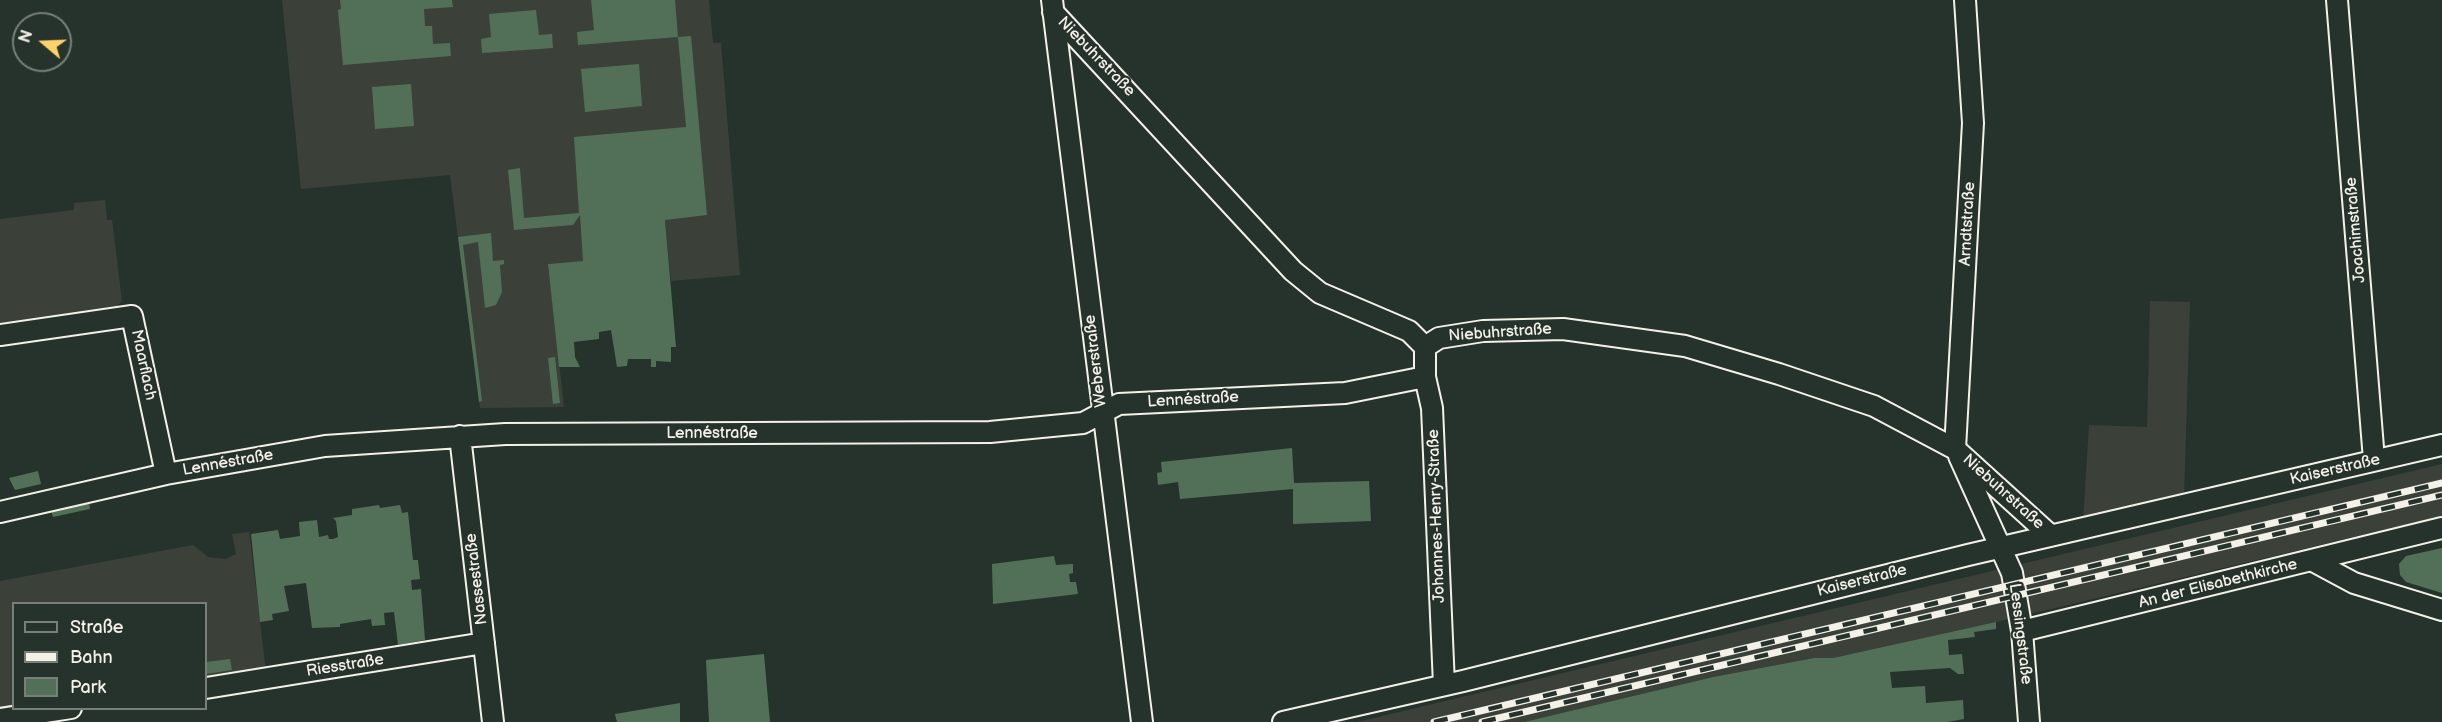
<!DOCTYPE html>
<meta charset="utf-8">
<style>
body{margin:0}
#map{position:relative;width:2442px;height:722px;overflow:hidden;background:#26332d;font-family:"Balsamiq Sans",sans-serif}
canvas{display:block}
.legend{position:absolute;left:12px;top:602px;width:195px;height:108px;box-sizing:border-box;background:#26332d;border:2px solid #787f78;margin:0;padding:8px 10px;list-style:none;font-size:18px;color:#f4f1e8}
.legend li{display:flex;align-items:center;gap:12px;height:30px}
.legend b{width:30px;border:2px solid #787f78}
.north{position:absolute;left:12px;top:12px;width:60px;height:60px;box-sizing:border-box;background:#26332d;border:2px solid #787f78;border-radius:50%;rotate:289deg;font-size:16px;font-weight:700;line-height:24px;text-align:center;color:#f4f1e8}
.north::after{content:'';display:block;margin:auto;width:21px;height:27px;background:#ffd166;clip-path:polygon(50% 0,100% 100%,50% 72%,0 100%)}
</style>
<div id="map">
<canvas width="2442" height="722"></canvas>
<ul class="legend">
<li><b style="height:8px;background:#26332d"></b>Straße</li>
<li><b style="height:8px;background:#f4f1e8"></b>Bahn</li>
<li><b style="height:16px;background:#527058"></b>Park</li>
</ul>
<div class="north">N</div>
</div>
<script>
const c = document.querySelector('canvas').getContext('2d');
c.lineJoin = 'round';
function fill(path, color) {
  c.fillStyle = color;
  c.fill(path, 'evenodd');
}
function shape(rows) {
  const path = new Path2D();
  for (const r of rows) {
    path.moveTo(r[0], r[1]);
    for (let i = 2; i < r.length; i += 2) path.lineTo(r[i], r[i + 1]);
  }
  return path;
}
function stroke(path, color, width, dash) {
  c.strokeStyle = color;
  c.lineWidth = width;
  c.lineCap = dash ? 'butt' : 'round';
  c.setLineDash(dash || []);
  c.stroke(path);
}
function drawText(font, color, halo, rows, align = 'center') {
  c.font = font + ' "Balsamiq Sans",sans-serif';
  c.lineWidth = 4.5;
  c.setLineDash([]);
  c.textBaseline = 'middle';
  c.strokeStyle = halo;
  c.fillStyle = color;
  for (const [text, x, y, turn = 0] of rows) {
    c.save();
    c.translate(x, y);
    c.rotate((+turn || 0) * Math.PI / 180);
    c.textAlign = isNaN(turn) ? turn : align;
    if (halo) c.strokeText(text, 0, 0);
    c.fillText(text, 0, 0);
    c.restore();
  }
}
fill(shape([
 [282,0,709,0,713,43,721,43,740,275,671,281,665,219,635,257,548,264,564,407,480,408,450,175,301,189],
 [105,200,107,220,112,220,122,301,114,309,0,323,0,219,74,210,74,203],
 [2150,301,2190,302,2184,497,2083,522,2089,425,2147,427],
 [2442,464,2442,516,1996,622,1833,658,1814,658,1713,677,1524,722,1357,722],
 [249,532,267,679,206,688,206,604,14,604,14,708,0,719,0,581,193,545,208,557,225,559,236,554,232,534]
]), '#3b4139');
fill(shape([
 [340,0,452,0,453,7,424,9,425,26,432,26,433,44,450,43,451,56,343,65,338,10,341,9],
 [591,0,675,0,678,37,691,36,707,215,665,220,676,347,671,347,671,362,656,361,656,367,651,367,651,359,628,359,627,366,617,367,611,330,599,332,599,339,574,342,575,357,580,367,559,367,548,264,583,261,580,215,573,225,514,230,508,170,520,168,524,218,579,213,574,137,686,127,678,37,578,45,577,32,594,30],
 [536,10,539,35,552,34,553,48,482,53,481,39,491,37,489,14],
 [639,64,642,106,585,112,581,69],
 [411,84,414,126,375,129,372,87],
 [491,233,493,261,504,260,504,264,500,265,502,292,496,305,485,308,478,242,463,245,482,401,479,402,458,237],
 [555,357,560,403,553,404,548,358],
 [1292,448,1294,483,1369,481,1371,521,1293,524,1293,489,1180,499,1178,482,1158,485,1157,473,1162,472,1161,462],
 [38,471,41,484,15,490,9,478],
 [89,501,90,509,53,517,51,510],
 [379,505,380,508,400,505,402,513,408,512,413,560,418,560,420,579,411,580,412,590,421,589,425,640,398,645,394,612,384,613,385,625,372,626,371,619,340,624,340,627,312,628,306,583,284,586,289,611,272,614,273,620,260,622,251,534,278,530,280,539,300,536,299,522,317,520,319,537,328,535,329,539,333,539,338,537,336,521,333,518,352,515,352,509],
 [2442,548,2442,593,2406,582,2400,575,2399,564,2406,556],
 [1054,556,1056,565,1073,564,1073,573,1069,574,1070,582,1076,582,1078,594,993,604,992,564],
 [1996,622,1996,629,1974,632,1975,637,1948,640,1949,655,1962,654,1964,674,1958,674,1950,668,1890,672,1892,688,1925,686,1926,703,1963,700,1964,719,1947,722,1524,722,1713,677,1814,658,1833,658],
 [764,654,770,722,709,722,706,660],
 [230,659,232,670,206,674,206,662],
 [680,703,680,722,617,722,615,714]
]), '#527058');
const minor = shape([
 [1052,0,1142,722],
 [2337,0,2374,460],
 [1053,12,1293,271,1320,293,1409,331,1425,347],
 [0,335,132,316,166,474],
 [1425,347,1439,338,1483,331,1563,329,1685,346,1779,374,1874,406,1955,449,2051,536],
 [1425,347,1425,377,1432,408,1444,685],
 [460,436,493,722],
 [1955,449,1973,123,1965,0],
 [1959,456,2012,573,2022,631,2029,722],
 [0,512,166,474,325,446,505,434,990,432,1083,423,1119,404,1345,393,1425,377],
 [2313,561,2354,583,2442,610],
 [2022,631,2442,528],
 [206,688,484,643],
 [0,719,71,708],
 [1283,722,1463,681,1968,555,2442,445]
]);
stroke(minor, '#f4f1e8', 24);
stroke(minor, '#26332d', 20);
const rail = shape([
 [1434,722,2442,483],
 [1482,722,2442,495]
]);
stroke(rail, '#f4f1e8', 7);
stroke(rail, '#26332d', 4.5, [14]);
drawText('16px', '#f4f1e8', '#26332d', [
 ["Niebuhrstraße",1096,57,46],
 ["Arndtstraße",1968,224,-87],
 ["Joachimstraße",2356,230,-95],
 ["Niebuhrstraße",1500,333,-4],
 ["Weberstraße",1096,361,-97],
 ["Maarflach",143,365,78],
 ["Lennéstraße",1193,400,-3],
 ["Lennéstraße",712,434],
 ["Lennéstraße",228,463,-10],
 ["Kaiserstraße",2335,470,-13],
 ["Niebuhrstraße",2003,492,42],
 ["Johannes-Henry-Straße",1437,516,-92],
 ["Nassestraße",477,579,-97],
 ["Kaiserstraße",1862,581,-14],
 ["An der Elisabethkirche",2218,584,-14],
 ["Lessingstraße",2020,634,83],
 ["Riesstraße",345,666,-9]
]);
</script>
